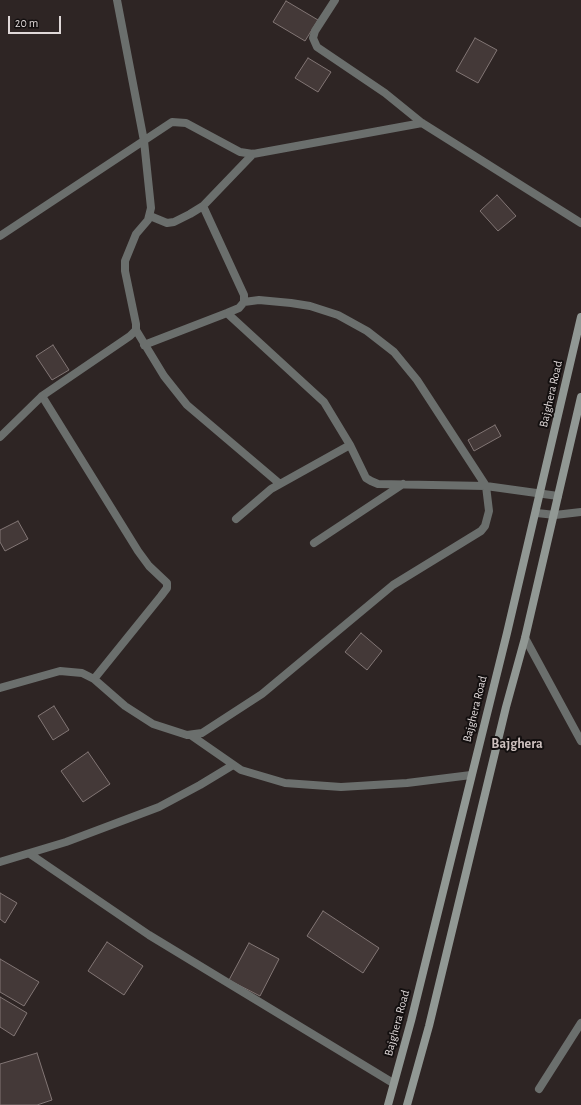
<!DOCTYPE html>
<style>
body{margin:0}
#map{position:relative;width:581px;height:1105px;overflow:hidden;background:#2e2524;font-family:"Alegreya Sans",sans-serif}
canvas{display:block}
.scale{position:absolute;left:8px;top:16px;width:53px;height:18px;box-sizing:border-box;border:2px solid #dfd8d8;border-top:0;padding-left:5px;font-size:12px;line-height:14px;white-space:nowrap;color:#dfd8d8;-webkit-text-stroke:3px #130f0f;paint-order:stroke}
</style>
<div id="map">
<canvas width="581" height="1105"></canvas>
<div class="scale">20 m</div>
</div>
<script>
const c = document.querySelector('canvas').getContext('2d');
c.lineJoin = 'round';
function fill(path, color) {
  c.fillStyle = color;
  c.fill(path, 'evenodd');
}
function shape(rows) {
  const path = new Path2D();
  for (const r of rows) {
    path.moveTo(r[0], r[1]);
    for (let i = 2; i < r.length; i += 2) path.lineTo(r[i], r[i + 1]);
  }
  return path;
}
function stroke(path, color, width, dash) {
  c.strokeStyle = color;
  c.lineWidth = width;
  c.lineCap = dash ? 'butt' : 'round';
  c.setLineDash(dash || []);
  c.stroke(path);
}
function drawText(font, color, halo, rows, align = 'center') {
  c.font = font + ' "Alegreya Sans",sans-serif';
  c.lineWidth = 4;
  c.setLineDash([]);
  c.textBaseline = 'middle';
  c.strokeStyle = halo;
  c.fillStyle = color;
  for (const [text, x, y, turn = 0] of rows) {
    c.save();
    c.translate(x, y);
    c.rotate((+turn || 0) * Math.PI / 180);
    c.textAlign = isNaN(turn) ? turn : align;
    if (halo) c.strokeText(text, 0, 0);
    c.fillText(text, 0, 0);
    c.restore();
  }
}
const building = shape([
 [286,1,318,20,305,41,273,22,286,1],
 [475,38,497,50,478,83,456,71,475,38],
 [308,58,331,72,318,92,295,78,308,58],
 [497,195,516,216,498,231,480,211,497,195],
 [53,345,69,370,52,380,36,356,53,345],
 [495,425,501,436,474,451,468,440,495,425],
 [18,521,28,539,5,551,0,542,0,530,18,521],
 [361,633,382,651,367,670,345,652,361,633],
 [54,706,69,730,53,740,38,716,54,706],
 [88,752,110,784,83,802,61,771,88,752],
 [0,893,17,903,5,923,0,919,0,893],
 [323,911,379,948,363,973,307,936,323,911],
 [107,942,143,966,124,995,88,971,107,942],
 [249,943,279,959,260,996,229,980,249,943],
 [0,959,39,982,24,1006,0,992,0,959],
 [0,997,27,1013,14,1036,0,1027,0,997],
 [37,1053,52,1100,37,1105,0,1105,0,1064,37,1053]
]);
fill(building, '#443938');
stroke(building, '#827675', 1);
stroke(shape([
 [335,0,315,31,313,38,317,47,385,93,422,123,581,223],
 [150,216,167,223,174,222,190,214,203,206,253,154],
 [0,236,172,122,186,123,240,152,253,154,422,123],
 [227,313,324,402,350,445,366,478,371,481,378,484,486,486,558,496],
 [136,330,164,376,187,405,280,484],
 [144,345,227,313,239,308,244,302,244,295,203,206],
 [42,396,138,551,149,566,167,583,167,588,161,596,94,679],
 [0,437,42,396,130,336,136,330,136,324,125,271,125,261,136,234,148,220,151,208,144,141,117,0],
 [537,513,555,515,581,512],
 [236,519,271,489,350,445],
 [314,543,403,484],
 [525,638,581,741],
 [0,688,60,671,82,673,94,679,125,706,153,724,187,735,202,733,262,694,393,585,481,531,485,526,489,511,486,486,417,380,394,352,367,331,338,315,310,306,291,303,259,300,244,302],
 [192,736,241,770,285,783,341,787,407,783,471,775],
 [30,854,149,935,393,1083],
 [0,862,66,842,159,807,200,785,233,765],
 [539,1089,581,1023]
]), '#6b6f6d', 8);
stroke(shape([
 [388,1105,411,1021,507,633,581,317],
 [407,1105,429,1026,506,707,525,638,581,397]
]), '#919894', 8);
drawText('12px', '#dfd8d8', '#130f0f', [
 ["Bajghera Road",551,394,-77],
 ["Bajghera Road",475,709,-76],
 ["Bajghera Road",397,1023,-75]
]);
drawText('bold 14px', '#cdc0be', '#130f0f', [
 ["Bajghera",517,744]
]);
</script>
